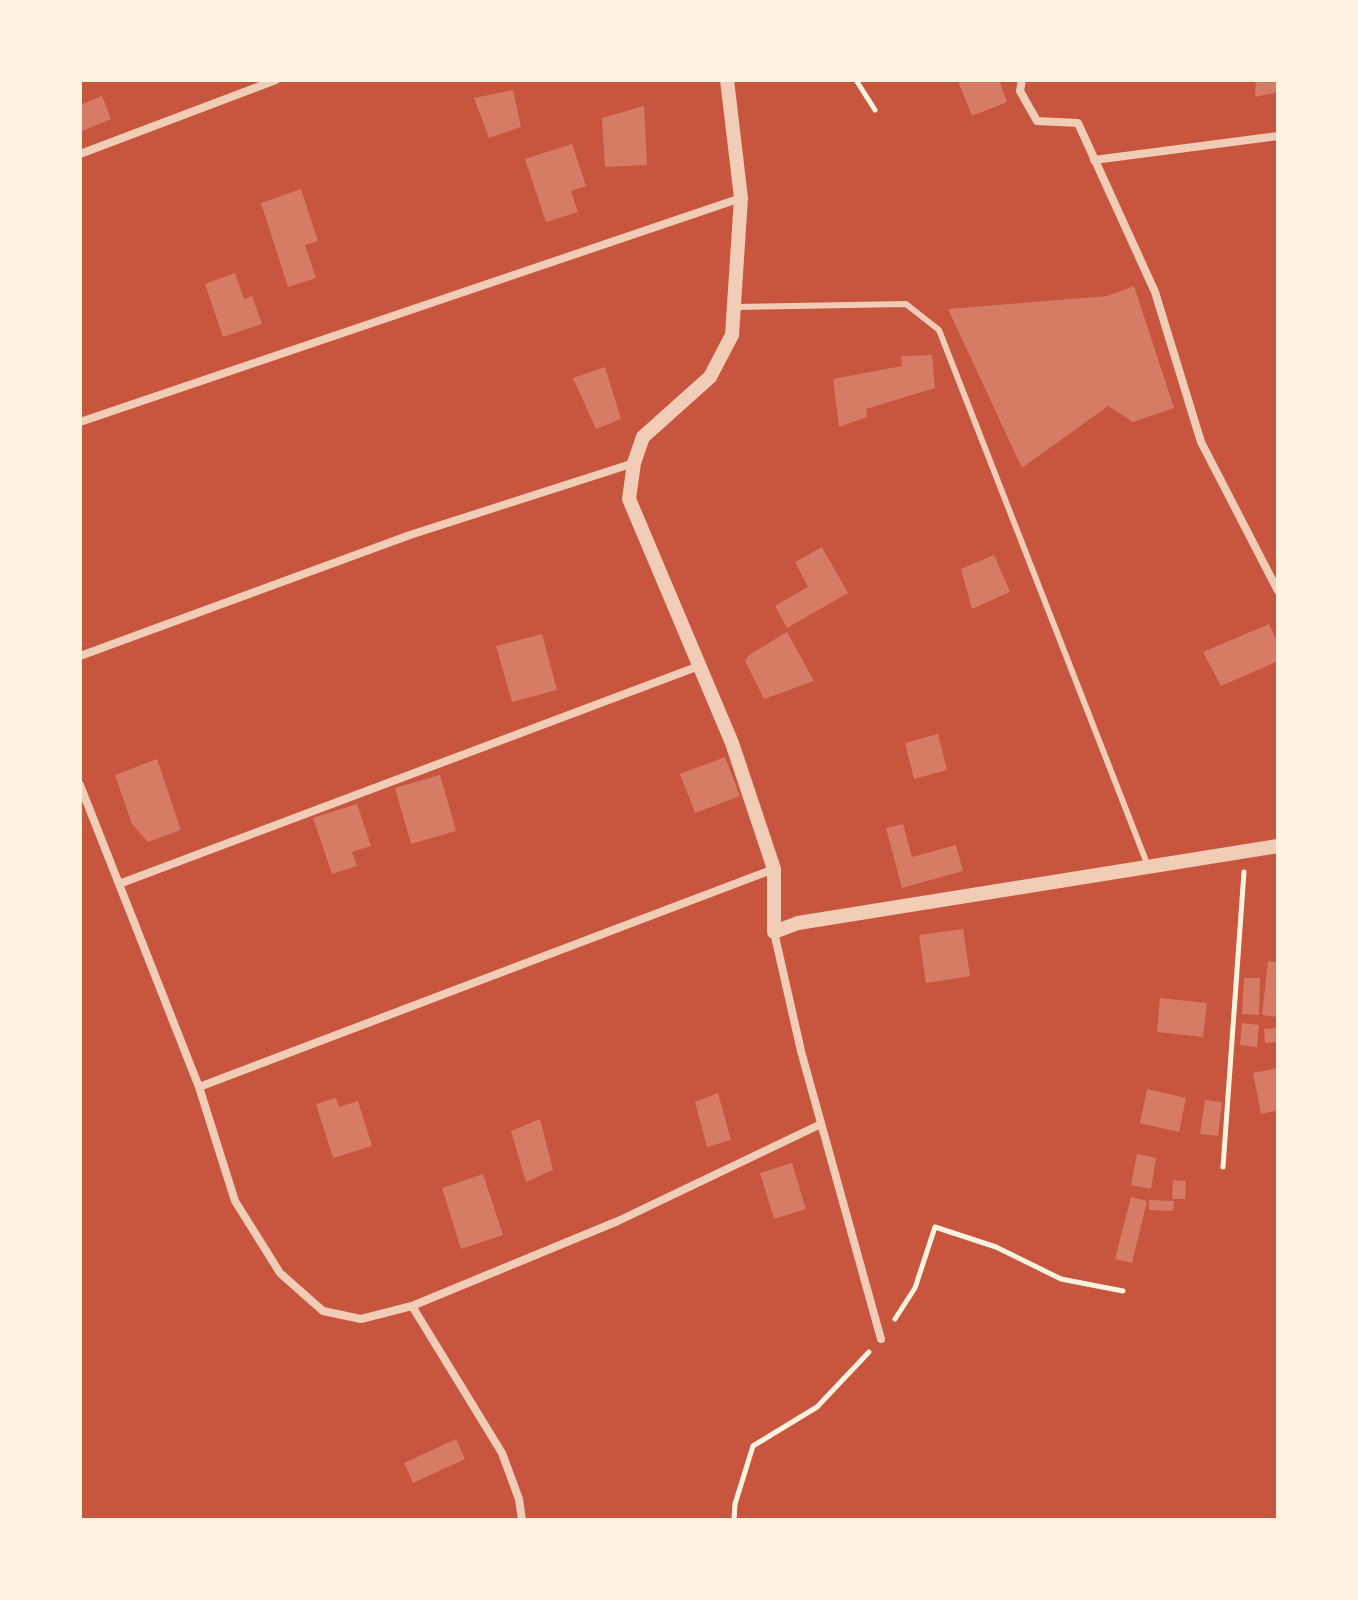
<!DOCTYPE html>
<style>
body{margin:0}
#map{position:relative;width:1358px;height:1600px;overflow:hidden;background:#c8553d;font-family:"Libre Baskerville",serif}
canvas{display:block}
.frame{position:absolute;inset:0;border:82px solid #fff3e0;pointer-events:none}
</style>
<div id="map">
<canvas width="1358" height="1600"></canvas>
<div class="frame"></div>
</div>
<script>
const c = document.querySelector('canvas').getContext('2d');
c.lineJoin = 'round';
function fill(path, color) {
  c.fillStyle = color;
  c.fill(path, 'evenodd');
}
function shape(rows) {
  const path = new Path2D();
  for (const r of rows) {
    path.moveTo(r[0], r[1]);
    for (let i = 2; i < r.length; i += 2) path.lineTo(r[i], r[i + 1]);
  }
  return path;
}
function stroke(path, color, width, dash) {
  c.strokeStyle = color;
  c.lineWidth = width;
  c.lineCap = dash ? 'butt' : 'round';
  c.setLineDash(dash || []);
  c.stroke(path);
}
fill(shape([
 [999,80,1007,102,972,116,958,81],
 [1256,80,1278,80,1278,92,1255,97],
 [513,90,521,127,489,138,474,98],
 [102,96,111,119,80,132,80,105],
 [644,106,647,165,605,167,602,118],
 [572,144,586,186,571,191,578,212,546,222,525,159],
 [301,189,318,241,305,245,316,278,288,287,261,203],
 [235,273,244,299,252,296,262,324,223,337,205,284],
 [1134,286,1174,408,1133,422,1108,406,1022,468,948,309,1107,296],
 [932,355,935,388,866,409,867,417,839,427,833,379,902,366,901,356],
 [605,367,621,419,596,429,573,378],
 [822,547,848,593,787,628,775,606,808,587,795,562],
 [994,555,1010,592,972,609,961,569],
 [1269,624,1278,644,1278,661,1221,686,1203,652],
 [787,632,814,681,764,699,745,661,749,655],
 [542,634,557,690,512,702,496,646],
 [938,734,947,770,914,779,905,743],
 [725,757,740,796,695,813,680,774],
 [157,759,181,830,148,842,132,824,115,775],
 [440,775,456,831,411,844,395,788],
 [357,804,371,846,352,852,357,866,332,874,313,818],
 [903,824,912,857,956,845,963,871,902,888,886,828],
 [963,929,970,976,926,983,919,935],
 [1268,961,1278,962,1278,1017,1262,1015],
 [1244,978,1260,978,1259,1015,1242,1014],
 [1160,998,1207,1003,1203,1037,1157,1032],
 [1242,1023,1259,1025,1257,1047,1240,1045],
 [1278,1028,1278,1042,1265,1043,1264,1029],
 [1278,1068,1278,1110,1261,1114,1253,1073],
 [1147,1089,1186,1098,1179,1132,1140,1123],
 [718,1093,731,1140,707,1147,695,1102],
 [336,1098,339,1107,358,1101,372,1146,333,1158,316,1104],
 [1205,1100,1222,1102,1218,1136,1200,1134],
 [540,1119,553,1170,526,1182,511,1131],
 [1137,1154,1156,1158,1151,1189,1131,1185],
 [792,1163,806,1209,774,1219,760,1173],
 [483,1174,503,1235,461,1249,442,1188],
 [1173,1180,1186,1181,1185,1199,1172,1199],
 [1131,1197,1147,1201,1132,1263,1115,1259],
 [1149,1200,1174,1201,1173,1211,1149,1210],
 [456,1439,465,1459,413,1483,404,1463]
]), '#d67c66');
stroke(shape([
 [856,80,875,110],
 [1223,1167,1244,872],
 [895,1319,915,1288,935,1227,996,1247,1061,1279,1123,1291],
 [734,1520,735,1504,753,1446,817,1407,869,1352]
]), '#fff3e0', 5);
stroke(shape([
 [736,307,906,304,939,330,1148,866]
]), '#f1ccb7', 6);
stroke(shape([
 [1022,80,1020,91,1037,121,1078,123,1155,292,1201,442,1278,591],
 [80,154,276,80],
 [1094,160,1278,136],
 [80,422,741,198],
 [80,656,410,535,634,463],
 [80,785,199,1087,235,1201,280,1273,323,1311,361,1319,412,1306,618,1221,821,1124],
 [119,884,699,666],
 [774,932,801,1051,881,1339],
 [199,1087,774,869],
 [412,1306,502,1453,519,1499,522,1520]
]), '#f1ccb7', 8);
stroke(shape([
 [727,80,741,198,732,335,710,377,643,437,634,463,629,499,732,743,774,869,774,932,798,923,1278,846]
]), '#f1ccb7', 14);
</script>
